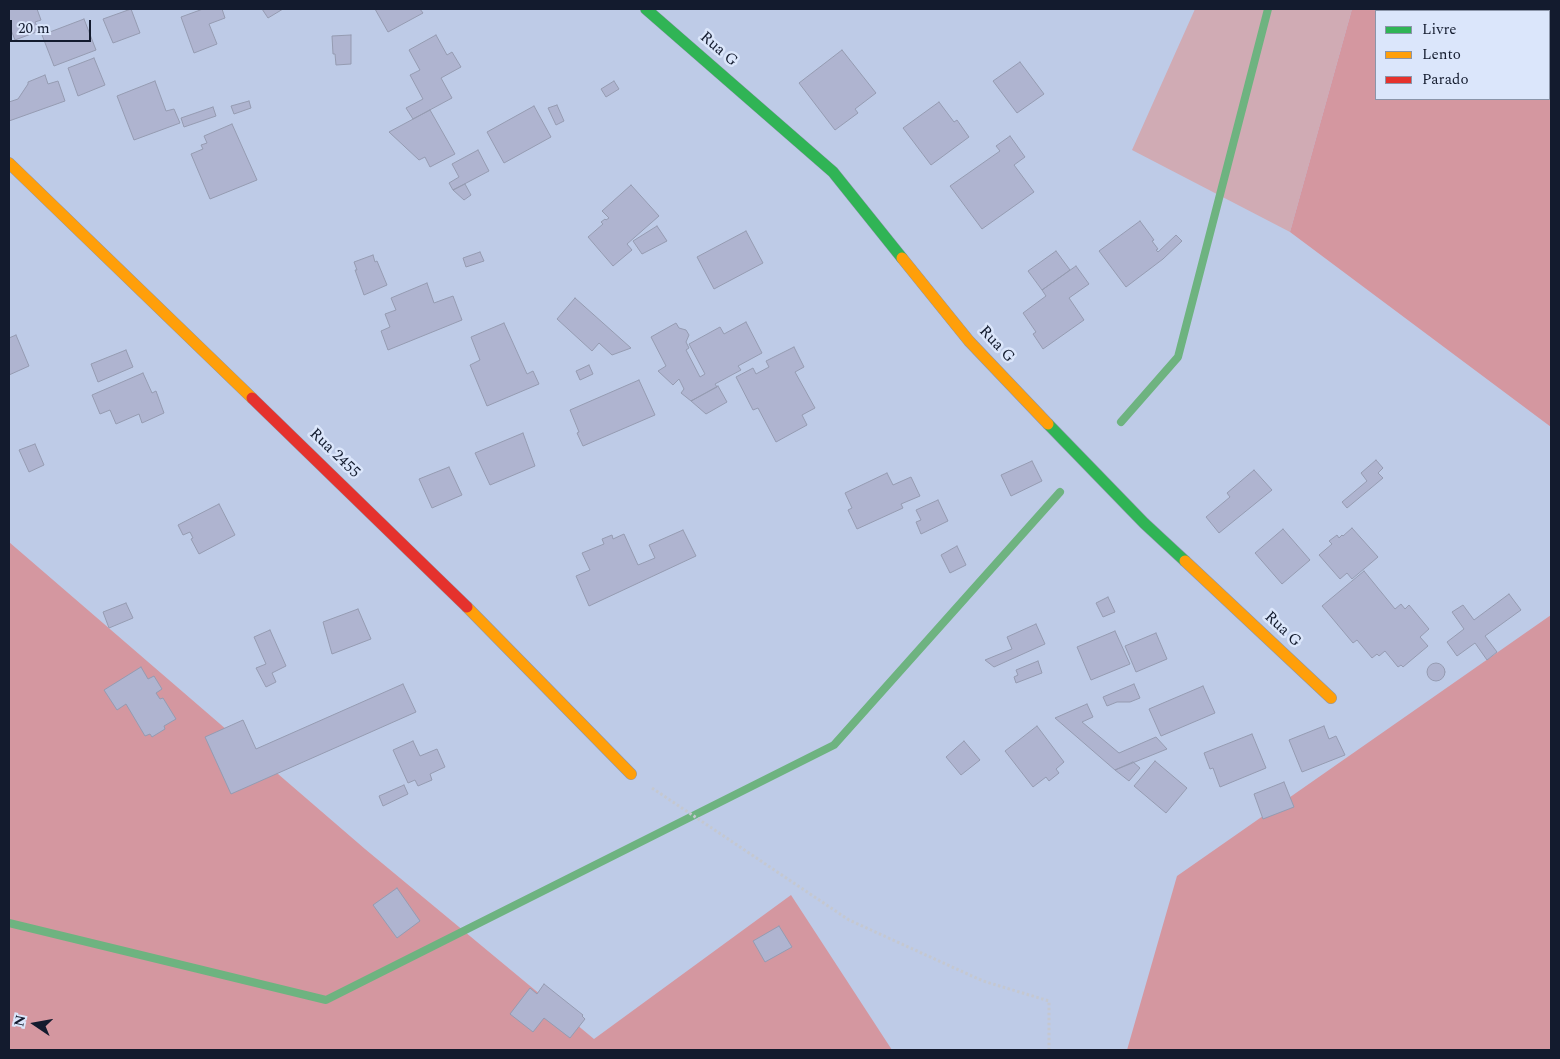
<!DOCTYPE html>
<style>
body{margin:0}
#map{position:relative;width:1560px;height:1059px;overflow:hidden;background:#becbe7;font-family:Spectral,serif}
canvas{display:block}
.frame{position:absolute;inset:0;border:10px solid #131b2e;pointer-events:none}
.legend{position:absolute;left:1375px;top:10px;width:175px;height:90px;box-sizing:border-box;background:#dbe6fb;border:1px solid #8b95a9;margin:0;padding:6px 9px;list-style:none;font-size:15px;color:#131b2e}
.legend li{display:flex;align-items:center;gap:10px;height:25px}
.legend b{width:25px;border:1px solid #8b95a9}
.north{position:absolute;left:10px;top:999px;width:50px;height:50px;-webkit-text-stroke:4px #dbe6fb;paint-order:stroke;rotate:282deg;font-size:14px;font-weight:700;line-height:20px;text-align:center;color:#131b2e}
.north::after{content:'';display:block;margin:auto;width:18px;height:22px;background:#131b2e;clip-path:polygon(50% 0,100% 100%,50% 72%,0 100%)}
.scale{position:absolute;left:10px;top:20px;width:81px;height:22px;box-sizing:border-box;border:2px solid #131b2e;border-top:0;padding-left:6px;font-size:15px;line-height:18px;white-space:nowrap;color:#131b2e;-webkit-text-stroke:4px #dbe6fb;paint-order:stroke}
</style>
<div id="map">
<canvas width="1560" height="1059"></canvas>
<div class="frame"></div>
<ul class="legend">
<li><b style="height:6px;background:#30b455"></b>Livre</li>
<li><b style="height:6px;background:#ff9f0a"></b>Lento</li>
<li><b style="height:6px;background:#e5322d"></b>Parado</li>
</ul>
<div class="north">N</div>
<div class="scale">20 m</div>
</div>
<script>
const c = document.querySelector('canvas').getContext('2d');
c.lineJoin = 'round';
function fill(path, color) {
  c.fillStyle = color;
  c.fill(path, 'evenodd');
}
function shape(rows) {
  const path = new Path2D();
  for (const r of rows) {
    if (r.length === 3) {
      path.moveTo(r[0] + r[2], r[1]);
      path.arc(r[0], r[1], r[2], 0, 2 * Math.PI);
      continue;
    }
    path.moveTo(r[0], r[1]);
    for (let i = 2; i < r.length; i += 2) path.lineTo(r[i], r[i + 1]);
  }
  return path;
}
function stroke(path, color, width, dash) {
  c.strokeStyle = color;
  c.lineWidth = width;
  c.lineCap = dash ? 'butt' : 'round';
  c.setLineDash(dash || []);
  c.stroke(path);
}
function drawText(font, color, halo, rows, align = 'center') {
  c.font = font + ' Spectral,serif';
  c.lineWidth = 5;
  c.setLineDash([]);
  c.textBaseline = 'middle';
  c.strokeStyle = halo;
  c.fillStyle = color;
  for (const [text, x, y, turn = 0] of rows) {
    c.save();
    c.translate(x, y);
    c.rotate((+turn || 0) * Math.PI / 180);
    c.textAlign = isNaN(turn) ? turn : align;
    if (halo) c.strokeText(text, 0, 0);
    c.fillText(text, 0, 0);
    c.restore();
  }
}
fill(shape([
 [1195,9,1352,9,1290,232,1132,150],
 [1471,9,1551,9,1551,40,1549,39,1549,11,1478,11]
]), '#d0abb4');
fill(shape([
 [1352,9,1471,9,1478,11,1376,11,1376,99,1549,99,1549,39,1551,40,1551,427,1290,232],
 [9,542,365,849,594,1039,791,895,892,1050,9,1050],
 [1551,615,1551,1050,1127,1050,1177,876]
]), '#d497a0');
stroke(shape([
 [1121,422,1178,357,1268,9],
 [9,923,326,1000,834,745,1060,492]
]), '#6eb380', 8);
const building = shape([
 [9,9,37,9,41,20,35,22,39,31,15,40,9,25,9,9],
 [131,9,140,33,113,43,103,19,131,9],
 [203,9,222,9,225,18,209,24,217,44,194,53,181,17,203,9],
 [262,9,283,9,268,18,262,9],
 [375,9,420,9,423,13,388,32,375,9],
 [84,19,96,50,54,66,42,35,84,19],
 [351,35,351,64,336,65,335,54,333,54,332,36,351,35],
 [436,35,447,55,452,52,461,67,441,78,452,98,413,119,406,108,423,99,410,75,420,70,409,50,436,35],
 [842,50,876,93,855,109,858,113,835,130,799,83,842,50],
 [94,58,105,85,78,96,68,68,94,58],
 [1020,62,1044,94,1017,113,993,81,1020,62],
 [45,75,48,84,58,81,65,101,9,121,9,102,18,99,28,84,28,82,45,75],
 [155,81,166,111,174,109,180,123,134,140,117,96,155,81],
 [614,81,619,89,606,97,601,89,614,81],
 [249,101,251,108,234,114,231,106,249,101],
 [939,102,954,122,957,120,969,137,931,165,903,128,939,102],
 [557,105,564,121,556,125,548,108,557,105],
 [534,106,551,137,504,163,487,132,534,106],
 [213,107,216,116,184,127,181,118,213,107],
 [430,110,455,154,430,167,425,157,419,160,389,132,430,110],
 [232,124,257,180,210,199,191,154,203,149,201,145,207,143,204,136,232,124],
 [1010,136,1025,157,1014,165,1034,192,982,229,950,186,1000,151,996,146,1010,136],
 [478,150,489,171,453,190,449,183,459,177,452,164,478,150],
 [465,184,471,195,464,200,453,190,465,184],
 [631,185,659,216,627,244,632,250,613,266,588,237,603,224,601,222,605,219,606,220,609,218,602,211,631,185],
 [1140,221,1154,240,1152,241,1158,249,1156,250,1158,252,1176,235,1182,241,1163,259,1126,287,1099,251,1140,221],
 [657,226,667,241,642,254,633,241,657,226],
 [746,231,763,263,714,289,697,257,746,231],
 [1056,251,1070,270,1042,290,1028,271,1056,251],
 [480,252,484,261,466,267,463,258,480,252],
 [373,255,375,262,377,261,387,285,364,295,355,270,357,270,354,262,373,255],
 [1076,266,1089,284,1069,298,1084,320,1043,349,1033,334,1036,332,1023,313,1046,296,1042,290,1076,266],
 [427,283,434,303,453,296,462,320,388,350,381,331,390,327,385,314,396,310,391,298,427,283],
 [575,298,631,348,612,355,599,343,592,351,557,319,575,298],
 [746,322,762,353,738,366,741,370,715,384,717,387,691,401,681,393,684,389,679,379,673,385,658,371,666,366,651,337,676,323,679,328,686,330,689,335,686,342,689,348,686,350,700,377,705,374,689,344,720,327,724,334,746,322],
 [504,323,527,374,533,371,539,384,487,406,470,365,480,360,471,337,504,323],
 [16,335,29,366,9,375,9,338,16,335],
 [794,347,804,367,795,372,815,408,802,415,807,425,776,442,758,408,753,410,736,377,753,368,756,374,769,367,766,361,794,347],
 [126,350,133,367,98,382,91,364,126,350],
 [589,365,593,374,580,380,576,371,589,365],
 [143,373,152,393,156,391,164,413,142,423,139,414,116,424,110,410,100,414,92,395,143,373],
 [639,380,655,415,583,446,577,433,579,432,570,410,639,380],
 [718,386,727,402,706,414,691,401,718,386],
 [523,433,535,466,490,485,475,453,523,433],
 [35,444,44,465,29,472,19,450,35,444],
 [1376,460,1383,468,1378,473,1383,478,1347,508,1342,502,1367,481,1361,473,1376,460],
 [1032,461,1042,481,1011,496,1001,475,1032,461],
 [449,467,462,495,432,508,419,479,449,467],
 [1254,470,1272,490,1219,533,1206,517,1230,497,1227,493,1254,470],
 [887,473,893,485,911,477,920,496,901,504,903,508,857,529,848,510,852,508,845,493,887,473],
 [938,500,948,521,921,534,916,522,921,520,916,510,938,500],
 [219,504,235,535,199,554,191,539,193,538,190,532,183,535,178,525,219,504],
 [1352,528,1378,557,1352,579,1347,573,1340,579,1319,555,1332,544,1329,541,1337,535,1339,538,1342,535,1343,536,1352,528],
 [1283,529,1310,560,1282,584,1255,553,1283,529],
 [683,530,696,556,589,606,576,576,590,570,582,553,604,544,602,539,612,535,613,539,624,534,638,565,655,558,649,545,683,530],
 [957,546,966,565,950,573,941,555,957,546],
 [1364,571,1395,609,1401,604,1405,609,1409,605,1429,629,1420,637,1428,646,1403,667,1401,665,1398,667,1385,651,1379,656,1377,654,1372,658,1357,640,1353,643,1322,606,1364,571],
 [1509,594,1521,610,1485,636,1497,652,1487,660,1475,643,1457,656,1447,642,1464,629,1452,612,1463,605,1474,620,1509,594],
 [1108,597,1115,612,1103,617,1096,603,1108,597],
 [126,603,133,618,109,628,103,612,126,603],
 [358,609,371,639,332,654,323,622,358,609],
 [1036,624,1045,644,994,667,985,660,1012,649,1007,637,1036,624],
 [270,630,286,666,272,673,276,682,266,687,256,668,266,664,254,637,270,630],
 [1115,631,1130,664,1091,680,1077,647,1115,631],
 [1156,633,1167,659,1136,672,1125,646,1156,633],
 [1038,661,1042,673,1016,683,1014,677,1018,675,1016,670,1038,661],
 [1436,672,9],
 [141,667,148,679,154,676,162,689,156,693,160,699,163,698,176,719,164,726,165,729,152,737,150,734,145,736,126,704,117,710,104,690,141,667],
 [403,684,416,712,231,794,205,737,243,720,256,749,403,684],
 [1134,684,1140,698,1130,702,1117,702,1107,706,1103,697,1134,684],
 [1203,686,1215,713,1161,736,1149,709,1203,686],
 [1087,704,1093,717,1082,722,1119,753,1156,737,1167,749,1115,770,1055,718,1087,704],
 [1037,726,1064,762,1056,769,1059,773,1049,781,1046,777,1033,787,1005,751,1037,726],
 [1324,726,1329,739,1336,736,1345,755,1302,772,1289,740,1324,726],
 [1252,734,1266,768,1220,787,1213,768,1210,769,1204,753,1252,734],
 [413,741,420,756,437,749,445,767,430,774,432,780,418,786,415,780,408,783,393,750,413,741],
 [964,741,980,760,961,775,946,757,964,741],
 [1155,761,1187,788,1166,813,1134,786,1155,761],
 [1133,762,1140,768,1129,781,1115,770,1133,762],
 [1284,782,1294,807,1263,819,1254,794,1284,782],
 [404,785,408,794,383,806,379,796,404,785],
 [397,888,420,921,397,938,373,905,397,888],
 [779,926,792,947,765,962,753,941,779,926],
 [544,984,583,1015,582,1016,585,1019,570,1038,544,1018,533,1032,510,1014,530,988,537,994,544,984]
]);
fill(building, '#afb4d0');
stroke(building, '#959bb1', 1);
const fast = shape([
 [646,9,833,172,902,258],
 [1048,424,1144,523,1185,561]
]);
const slow = shape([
 [9,163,252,398],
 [902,258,969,341,1048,424],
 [1185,561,1331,698],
 [467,607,631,774]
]);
const jam = shape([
 [252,398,467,607]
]);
stroke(fast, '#8b96ab', 12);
stroke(slow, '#8b96ab', 12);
stroke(jam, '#8b96ab', 12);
stroke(shape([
 [652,788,849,920,983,981,1049,1001,1049,1050]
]), '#c5c8d0', 3, [2.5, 2.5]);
stroke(fast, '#30b455', 11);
stroke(slow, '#ff9f0a', 11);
stroke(jam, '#e5322d', 11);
drawText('16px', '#131b2e', '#dbe6fb', [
 ["Rua G",718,50,41],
 ["Rua G",996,345,47],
 ["Rua 2455",334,454,44],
 ["Rua G",1282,630,43]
]);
</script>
